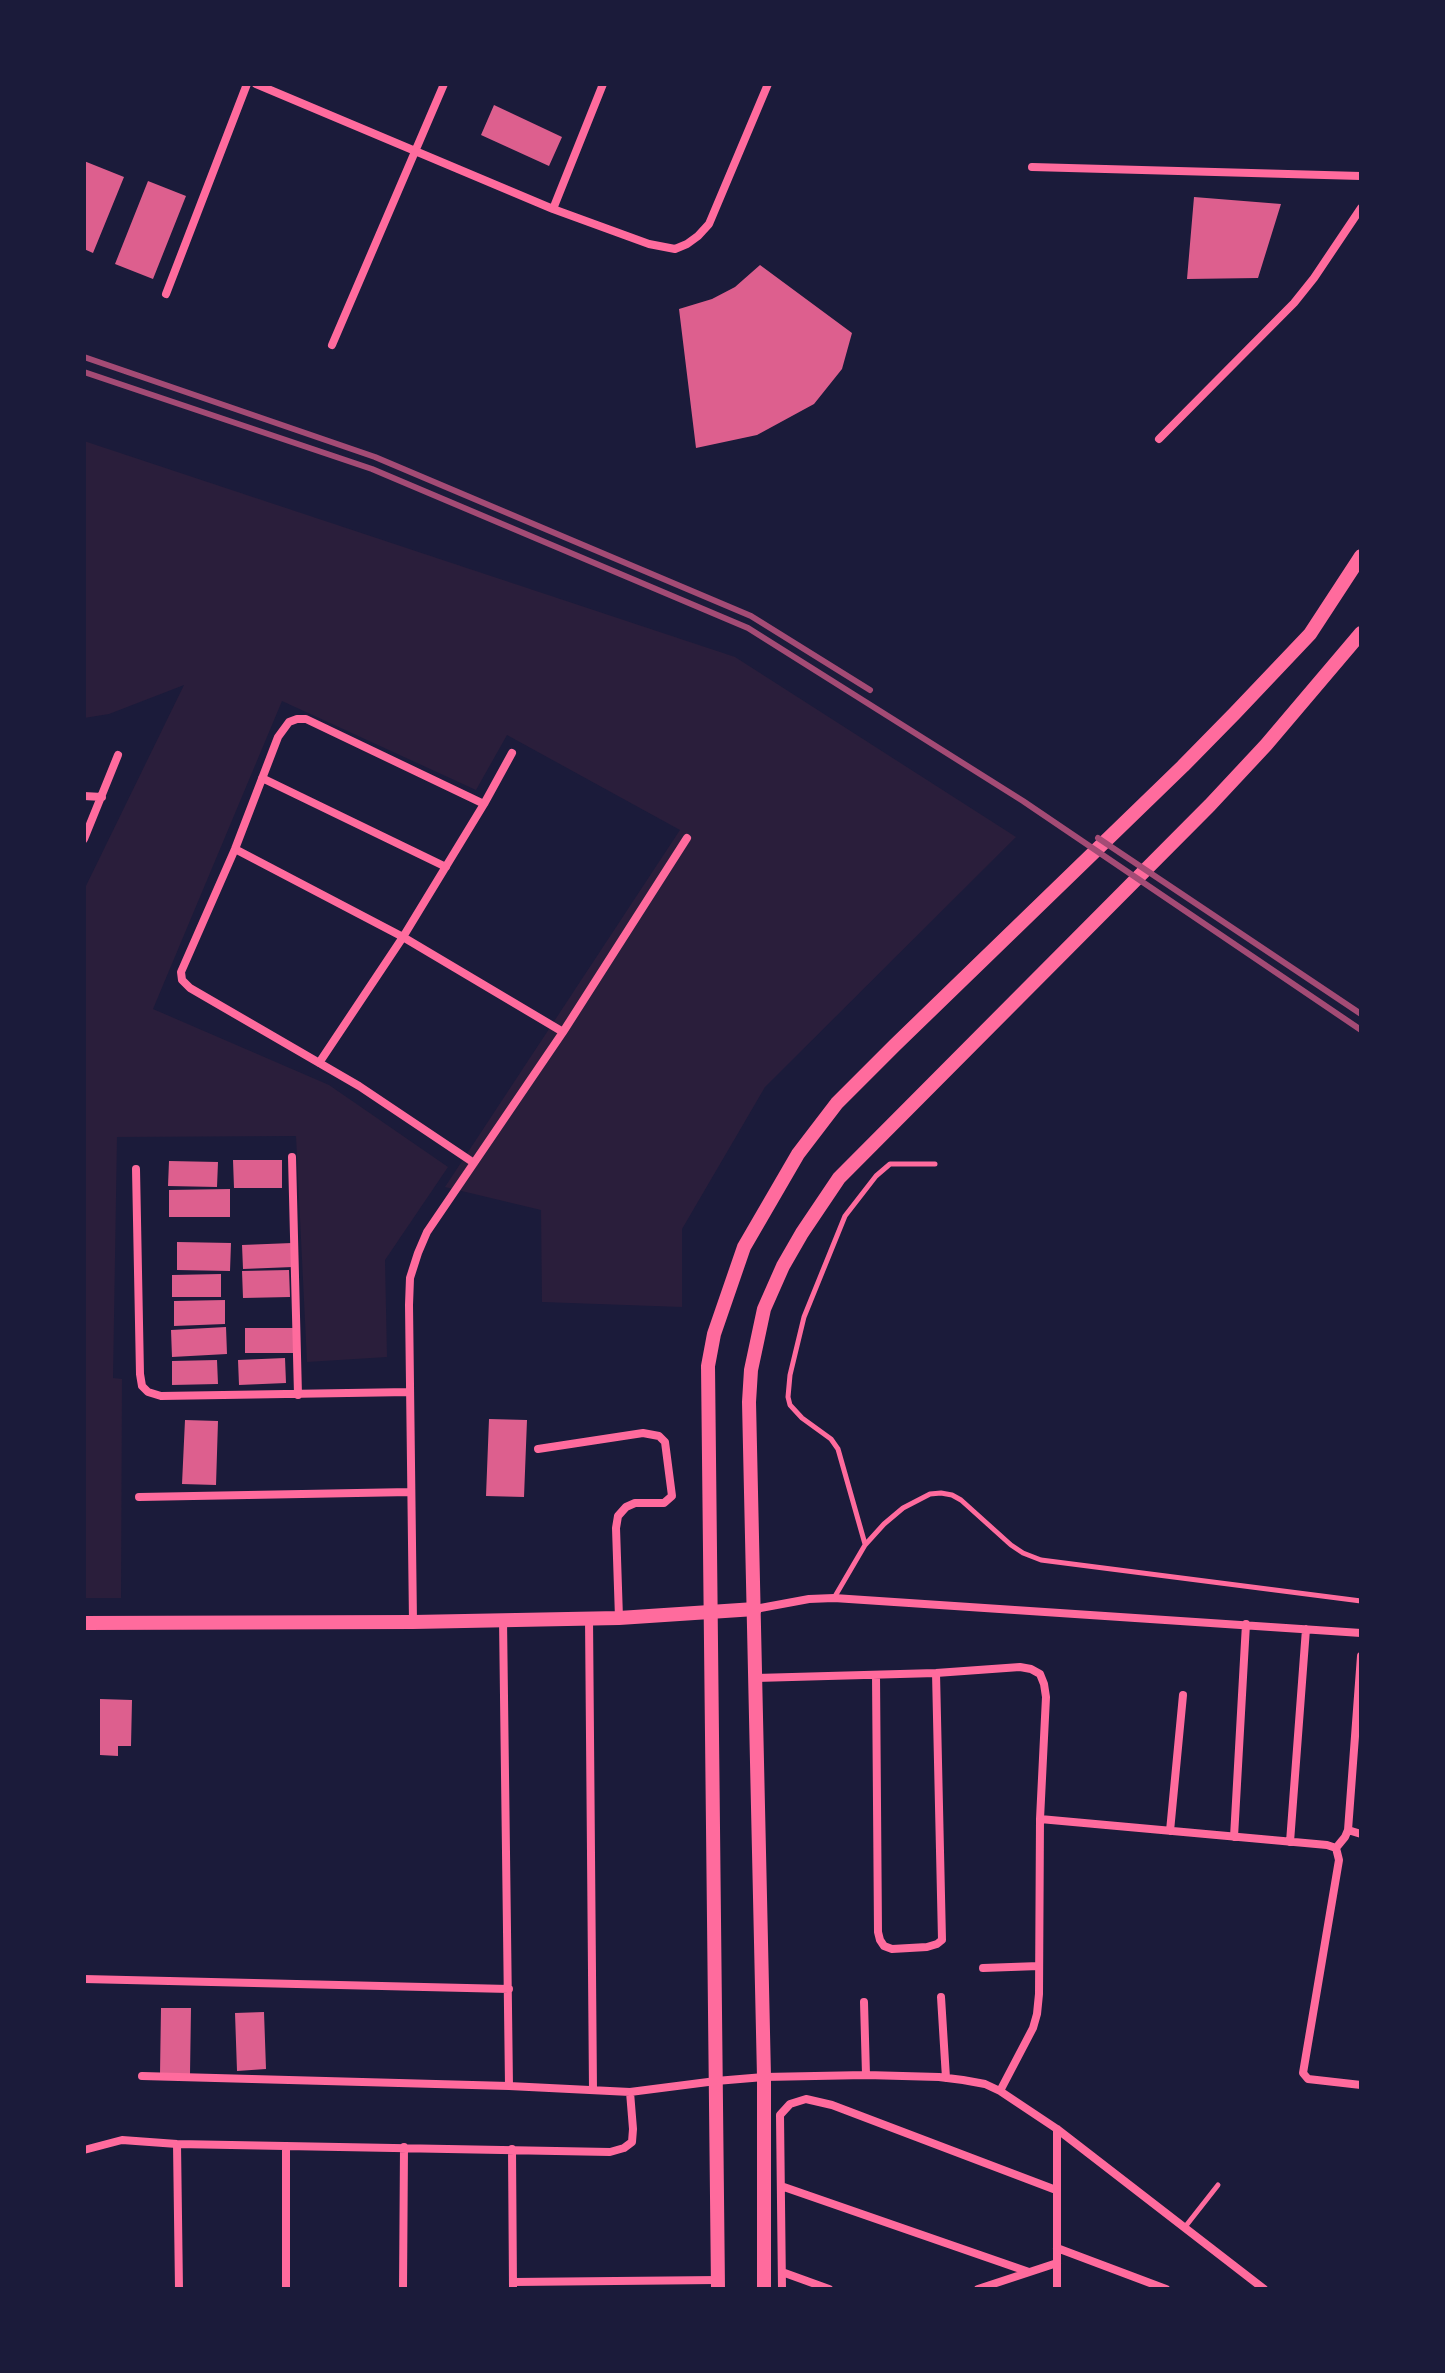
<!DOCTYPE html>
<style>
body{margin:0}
#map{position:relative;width:1445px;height:2373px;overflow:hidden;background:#1b1b3a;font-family:Karla,sans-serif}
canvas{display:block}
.frame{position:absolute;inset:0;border:86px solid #1b1b3a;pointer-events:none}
</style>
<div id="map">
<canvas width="1445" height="2373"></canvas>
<div class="frame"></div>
</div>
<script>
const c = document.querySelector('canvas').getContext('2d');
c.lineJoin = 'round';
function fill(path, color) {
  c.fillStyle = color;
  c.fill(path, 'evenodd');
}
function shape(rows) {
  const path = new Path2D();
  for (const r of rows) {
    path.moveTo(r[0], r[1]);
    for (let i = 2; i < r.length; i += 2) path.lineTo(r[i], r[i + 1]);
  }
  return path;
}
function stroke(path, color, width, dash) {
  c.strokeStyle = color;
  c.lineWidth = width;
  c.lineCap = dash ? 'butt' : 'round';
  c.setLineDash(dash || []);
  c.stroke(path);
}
fill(shape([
 [84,441,735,657,1016,837,765,1087,682,1229,682,1307,542,1302,541,1210,445,1187,680,830,507,735,476,790,282,701,153,1009,329,1085,448,1167,385,1260,387,1357,307,1362,296,1136,117,1137,113,1378,122,1379,121,1598,84,1598,84,890,184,685,109,714,84,718]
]), '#2a1e3b');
fill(shape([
 [494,105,562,137,549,166,481,135],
 [84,161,124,177,93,253,84,249],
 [148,181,186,196,153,279,115,264],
 [1194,197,1281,204,1258,278,1187,279],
 [760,265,852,333,842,369,814,404,757,435,696,448,679,309,712,299,735,287],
 [233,1160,282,1160,282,1188,234,1188],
 [169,1161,218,1162,217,1187,168,1186],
 [230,1189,230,1217,169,1217,169,1190],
 [177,1242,231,1243,230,1271,177,1270],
 [292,1243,293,1267,243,1269,242,1245],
 [289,1270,290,1297,243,1298,242,1271],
 [221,1274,221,1297,172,1297,172,1275],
 [225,1300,225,1324,174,1326,174,1301],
 [226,1327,227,1354,172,1357,171,1330],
 [245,1328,293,1328,293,1353,245,1353],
 [285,1358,286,1383,239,1385,238,1360],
 [217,1360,218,1384,172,1385,172,1361],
 [489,1419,527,1420,524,1497,486,1496],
 [185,1420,218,1421,216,1485,182,1484],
 [100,1699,132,1700,131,1746,118,1746,118,1756,100,1755],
 [161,2008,191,2008,190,2074,160,2074],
 [264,2012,266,2069,237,2071,235,2013]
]), '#dd5f8e');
stroke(shape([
 [865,1544,838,1449,831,1439,802,1418,790,1405,788,1397,790,1375,804,1317,845,1216,876,1176,890,1164,935,1164],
 [834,1598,865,1545,884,1524,903,1508,930,1494,941,1493,952,1495,961,1500,1011,1545,1023,1553,1041,1560,1361,1601],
 [1185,2227,1218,2185]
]), '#ff6b9d', 5);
stroke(shape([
 [256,84,553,209,649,244,675,249,687,244,698,236,709,224,768,84],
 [1032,167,1361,176],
 [553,209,603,84],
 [166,294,247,84],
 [332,345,444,84],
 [1159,439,1294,303,1314,278,1361,208],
 [262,778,446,867],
 [84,796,102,797],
 [84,839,118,755],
 [235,849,403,937,563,1032],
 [319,1063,403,937,484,804,512,753],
 [292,1157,298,1395],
 [474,1163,359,1086,190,988,182,980,181,972,235,849,278,737,289,722,297,719,306,719,484,804],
 [136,1169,140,1374,142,1386,148,1392,161,1396,410,1392],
 [538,1449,643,1433,659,1436,665,1442,672,1496,664,1503,635,1503,626,1507,618,1516,616,1528,619,1618],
 [139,1497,411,1492],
 [755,1609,809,1599,834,1598,1361,1633],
 [589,1618,593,2090],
 [503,1619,509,2086],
 [413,1622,409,1305,410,1278,418,1253,427,1232,563,1032,687,838],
 [876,1675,878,1932,880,1940,884,1946,892,1949,927,1947,937,1944,942,1940,936,1673],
 [756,1678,936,1673,1020,1667,1031,1669,1040,1674,1044,1684,1046,1697,1040,1819,1039,1994,1037,2014,1033,2028,1000,2091],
 [1040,1819,1327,1845,1336,1848,1339,1860,1303,2073,1308,2079,1361,2085],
 [1348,1830,1361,1834],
 [1170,1831,1183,1695],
 [1234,1837,1246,1624],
 [1290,1842,1306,1629],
 [1336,1848,1345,1837,1348,1830,1361,1656],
 [983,1968,1039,1966],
 [84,1979,509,1989],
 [941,1997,946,2078],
 [864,2002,866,2075],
 [142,2076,509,2086,630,2092,716,2081,764,2077,866,2075,939,2077,963,2080,985,2084,1000,2091,1057,2129,1264,2289],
 [1057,2129,1057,2289],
 [177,2144,179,2289],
 [512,2149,513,2289],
 [84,2150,122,2140,177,2144,610,2152,624,2148,632,2142,633,2129,630,2092],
 [781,2186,1029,2272],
 [1057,2248,1166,2289],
 [782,2272,829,2289],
 [513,2282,718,2280],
 [286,2289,286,2146],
 [403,2289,404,2147],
 [782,2289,780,2115,790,2104,806,2099,832,2105,1056,2190],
 [978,2289,1057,2263]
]), '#ff6b9d', 8);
stroke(shape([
 [84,1623,413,1622,619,1618,755,1609]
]), '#ff6b9d', 14);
stroke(shape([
 [718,2289,708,1366,714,1334,744,1247,798,1154,837,1103,895,1045,1183,766,1235,713,1310,634,1361,556],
 [764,2289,764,2077,749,1402,751,1370,764,1309,783,1266,802,1233,839,1178,1210,805,1266,745,1361,633]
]), '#ff6b9d', 14);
stroke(shape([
 [84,357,375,457,751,616,870,690],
 [84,372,372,469,748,628,1023,801,1361,1030],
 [1098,838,1361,1014]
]), '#a44b75', 6);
</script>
